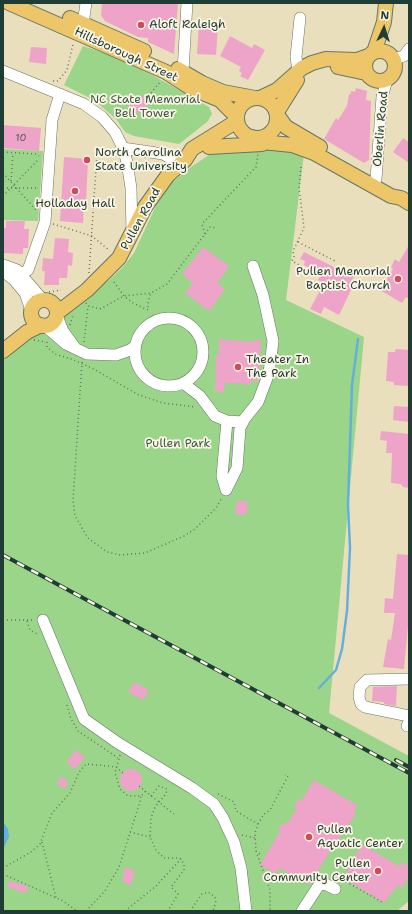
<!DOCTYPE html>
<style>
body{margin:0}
#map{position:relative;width:412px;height:914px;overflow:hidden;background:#e9dfbc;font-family:"Shantell Sans",sans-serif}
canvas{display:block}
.frame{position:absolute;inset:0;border:4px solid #1f3d34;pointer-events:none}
.north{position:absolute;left:364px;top:8px;width:40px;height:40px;-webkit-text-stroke:3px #fcf5e5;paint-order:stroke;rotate:4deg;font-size:11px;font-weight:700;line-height:16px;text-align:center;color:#1f3d34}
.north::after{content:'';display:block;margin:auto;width:14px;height:18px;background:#1f3d34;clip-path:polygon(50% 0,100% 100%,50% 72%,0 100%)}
</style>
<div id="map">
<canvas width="412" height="914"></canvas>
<div class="frame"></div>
<div class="north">N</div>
</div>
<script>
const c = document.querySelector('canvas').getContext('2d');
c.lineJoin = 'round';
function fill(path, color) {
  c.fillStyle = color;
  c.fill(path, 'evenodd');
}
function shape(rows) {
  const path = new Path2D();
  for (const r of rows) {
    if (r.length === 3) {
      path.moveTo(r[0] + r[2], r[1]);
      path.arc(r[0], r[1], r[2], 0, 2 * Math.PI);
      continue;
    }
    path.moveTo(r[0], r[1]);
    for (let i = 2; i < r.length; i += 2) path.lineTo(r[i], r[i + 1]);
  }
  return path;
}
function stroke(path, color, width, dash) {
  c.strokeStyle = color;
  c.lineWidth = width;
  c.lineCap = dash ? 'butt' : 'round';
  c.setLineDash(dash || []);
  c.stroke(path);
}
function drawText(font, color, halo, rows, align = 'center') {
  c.font = font + ' "Shantell Sans",sans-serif';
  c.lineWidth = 3.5;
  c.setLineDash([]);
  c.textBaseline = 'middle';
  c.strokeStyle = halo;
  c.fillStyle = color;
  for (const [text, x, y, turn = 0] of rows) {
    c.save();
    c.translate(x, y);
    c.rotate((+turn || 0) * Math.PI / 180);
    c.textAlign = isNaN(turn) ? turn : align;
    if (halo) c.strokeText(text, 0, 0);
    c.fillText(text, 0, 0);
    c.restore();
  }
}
fill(shape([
 [83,46,113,56,154,76,209,107,212,114,207,122,179,144,134,136,125,132,116,119,94,100,64,85],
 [276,147,304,154,286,300,364,337,329,713,409,756,409,901,397,911,3,911,3,360,20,342,40,329,72,303,109,280,122,268,134,253,160,197,170,184,191,167,212,153],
 [3,149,43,151,38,221,3,220]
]), '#9ad589');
fill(shape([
 [3,822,8,829,9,837,3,849]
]), '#65afdd');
stroke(shape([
 [319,688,336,670,342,649,347,611,350,548,348,505,352,385,358,339]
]), '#65afdd', 2.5);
fill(shape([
 [102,3,178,3,174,54,148,42,148,38,138,37,105,21,101,15],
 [199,25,218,26,216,55,197,54],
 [230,36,252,48,254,44,265,50,248,80,240,76,242,73,239,71,241,67,220,56],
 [31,47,47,48,46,64,29,62],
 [356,88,367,91,366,100,371,101,369,160,364,163,324,139,336,118,338,120,347,106,349,94,351,94,351,91,355,92],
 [130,95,147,96,146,113,129,112],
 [3,125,41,128,39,151,3,148],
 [403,138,409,142,409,163,393,152],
 [64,157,88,159,86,202,84,202,83,223,60,221],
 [6,221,25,221,24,229,29,229,28,248,23,248,23,254,4,253,3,228,6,228],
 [55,238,69,239,68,252,73,253,72,266,68,265,67,278,59,278,59,285,44,285,45,271,42,271,43,258,53,259],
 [409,245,409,299,406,297,402,303,380,290,393,269,391,267,395,259,399,262],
 [203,247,229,266,217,283,225,289,209,311,185,293,193,283,182,274],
 [304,252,340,270,341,267,355,274,350,285,353,286,339,315,324,307,321,314,310,309,324,283,318,280,321,274,304,265,305,261,300,259],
 [219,339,253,342,254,340,261,340,259,381,251,380,251,384,224,383,224,392,215,391,216,355,219,355],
 [396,349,409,350,409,386,394,385,394,382,386,381,388,352,395,352],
 [394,406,409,407,409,422,393,420],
 [381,431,409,434,409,488,403,487,401,484,391,483,392,453,386,453,387,441,380,440],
 [237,500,248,502,246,515,235,514],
 [397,554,409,555,408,626,404,669,383,667,388,639,391,640,395,613,384,613,385,598,393,599],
 [134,682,149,690,143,700,128,692],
 [397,686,396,706,384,704,384,702,372,701,373,687],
 [76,750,85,757,75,769,66,762],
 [131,780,11],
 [61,776,68,781,65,789,57,784],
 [314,780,357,805,354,811,356,813,345,831,334,845,309,885,280,868,276,874,260,865,280,831,278,827,289,821,297,808,294,806,298,799,301,801],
 [363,845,399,866,401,862,409,866,409,876,402,888,398,885,384,903,343,878,351,864,350,862],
 [125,867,135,871,131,885,122,881],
 [9,881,28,886,26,893,7,887]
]), '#eea3c8');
const minor = shape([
 [82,31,86,3],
 [394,59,404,56,409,49],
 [3,71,84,104,102,117,115,132,123,148,127,162,131,188,132,233],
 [183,71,187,3],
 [298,71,296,57,300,18],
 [123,148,163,154,170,158,177,166],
 [376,179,382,97,387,80],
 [3,265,17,270,43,300],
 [3,271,14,280,25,293,31,310],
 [21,274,28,270,45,222,52,120,60,94],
 [57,316,63,331,74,346],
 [169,352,34],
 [45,326,66,344,87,354,116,355,130,350,135,346],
 [183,383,200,396,215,416,227,421,242,422,258,402,269,373,273,341,263,295,253,266],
 [227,421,222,476,226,490,237,468,240,428,244,420],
 [43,620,84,719,118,743,192,788,214,804,223,818,234,842,241,868,246,911],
 [409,679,367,680,360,687,359,697,361,704,365,707,409,716],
 [407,726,409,722],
 [302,911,319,885,325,884,335,889]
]);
const major = shape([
 [9,3,166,72,191,88,220,100,236,116],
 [70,18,144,51],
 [380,66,15],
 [374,52,384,22,386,3],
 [338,67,366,73],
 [178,69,202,83,223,92,255,98],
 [257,118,20],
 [260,98,277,90,302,68,312,63,326,59,357,60,368,56],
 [277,112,297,80],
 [278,116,286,127,320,147],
 [252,137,262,142,292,145,314,153,391,196,401,198,409,203],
 [209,147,262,144],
 [44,313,13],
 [57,313,87,290,119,258,145,207,168,175,185,160,192,149,237,121],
 [3,351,27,332,41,325]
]);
stroke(minor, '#667664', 12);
stroke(major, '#667664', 16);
stroke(shape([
 [53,81,58,81,67,70,73,44],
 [151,93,161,81],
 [3,152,36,154,39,156],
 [301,167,299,187,304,228,293,251,294,257,292,261,317,275],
 [3,173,36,210],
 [11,181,13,153],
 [3,188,37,188],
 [3,196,39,159],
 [53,224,92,236,110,251],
 [205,234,210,227,216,228],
 [298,242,337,262],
 [89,273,97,154,103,150],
 [114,282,124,296,133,303,148,310,148,302,151,293],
 [49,292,61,290],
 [86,303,88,306,100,309,124,296,151,293,167,284,205,234,202,224,256,167,258,154],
 [70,325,73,315],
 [34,340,46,342],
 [47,342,47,347,55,354,71,359,92,368,139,395,163,403,196,407],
 [84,342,88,306],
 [82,362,73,501,75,516,88,538,107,552,120,555,145,553,184,536,195,529,216,508,221,499],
 [3,620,33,620],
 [27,621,30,630,39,635],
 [67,705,71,719,78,731,118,758],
 [120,755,115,773,120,789,127,795,132,796,141,796,146,791],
 [139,786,174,814],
 [218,794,234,802,236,811,258,824,255,833,256,851,261,855],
 [151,796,159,786,167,789,166,794,155,807,151,818,150,837,156,850,164,858,180,858,184,864,184,870,171,887,178,894,168,911],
 [258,824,264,814,270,810,288,776,285,775],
 [130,832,150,837],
 [242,835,255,838],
 [42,842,56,898],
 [256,851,270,890,270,911],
 [3,868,31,852,40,844,52,813,70,793,79,772,86,764,108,766,116,767,123,773],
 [3,874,63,901,77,911],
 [340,881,341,879,382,902],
 [86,911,105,891,119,867,140,802,141,796],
 [125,911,156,886,181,859],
 [190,911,202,894,208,892,215,897,216,901,213,911]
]), '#667664', 1.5, [1, 3]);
stroke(minor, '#fff', 11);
stroke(major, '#ecc669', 14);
const rail = shape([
 [3,555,409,773],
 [396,760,409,767]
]);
stroke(rail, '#1f3d34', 4);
stroke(rail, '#fcf5e5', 2.5, [8]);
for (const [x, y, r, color] of [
 [141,25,4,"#d1495b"],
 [87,160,4,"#d1495b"],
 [75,191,4,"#d1495b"],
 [398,279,4,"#d1495b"],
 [238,367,4,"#d1495b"],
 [309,837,4,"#d1495b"],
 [378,871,4,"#d1495b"]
]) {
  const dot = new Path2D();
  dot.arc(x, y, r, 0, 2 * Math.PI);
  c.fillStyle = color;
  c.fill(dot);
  stroke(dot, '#fcf5e5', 1.5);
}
drawText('10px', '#535659', null, [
 ["10",21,138]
]);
drawText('12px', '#1f3d34', '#fcf5e5', [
 ["Aloft Raleigh",149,25],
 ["North Carolina",95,153],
 ["State University",95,167],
 ["Holladay Hall",75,204,"center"],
 ["Pullen Memorial",390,272,"right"],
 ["Baptist Church",390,286,"right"],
 ["Theater In",246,360],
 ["The Park",246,374],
 ["Pullen",317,830],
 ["Aquatic Center",317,844],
 ["Pullen",370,864,"right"],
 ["Community Center",370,878,"right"]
], 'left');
drawText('12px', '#1f3d34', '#fcf5e5', [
 ["Hillsborough Street",126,55,25],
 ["Oberlin Road",381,129,-85],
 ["Pullen Road",141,219,-61]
]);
drawText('12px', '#385b45', '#fcf5e5', [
 ["NC State Memorial",145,100],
 ["Bell Tower",145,114],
 ["Pullen Park",178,444]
]);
</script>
